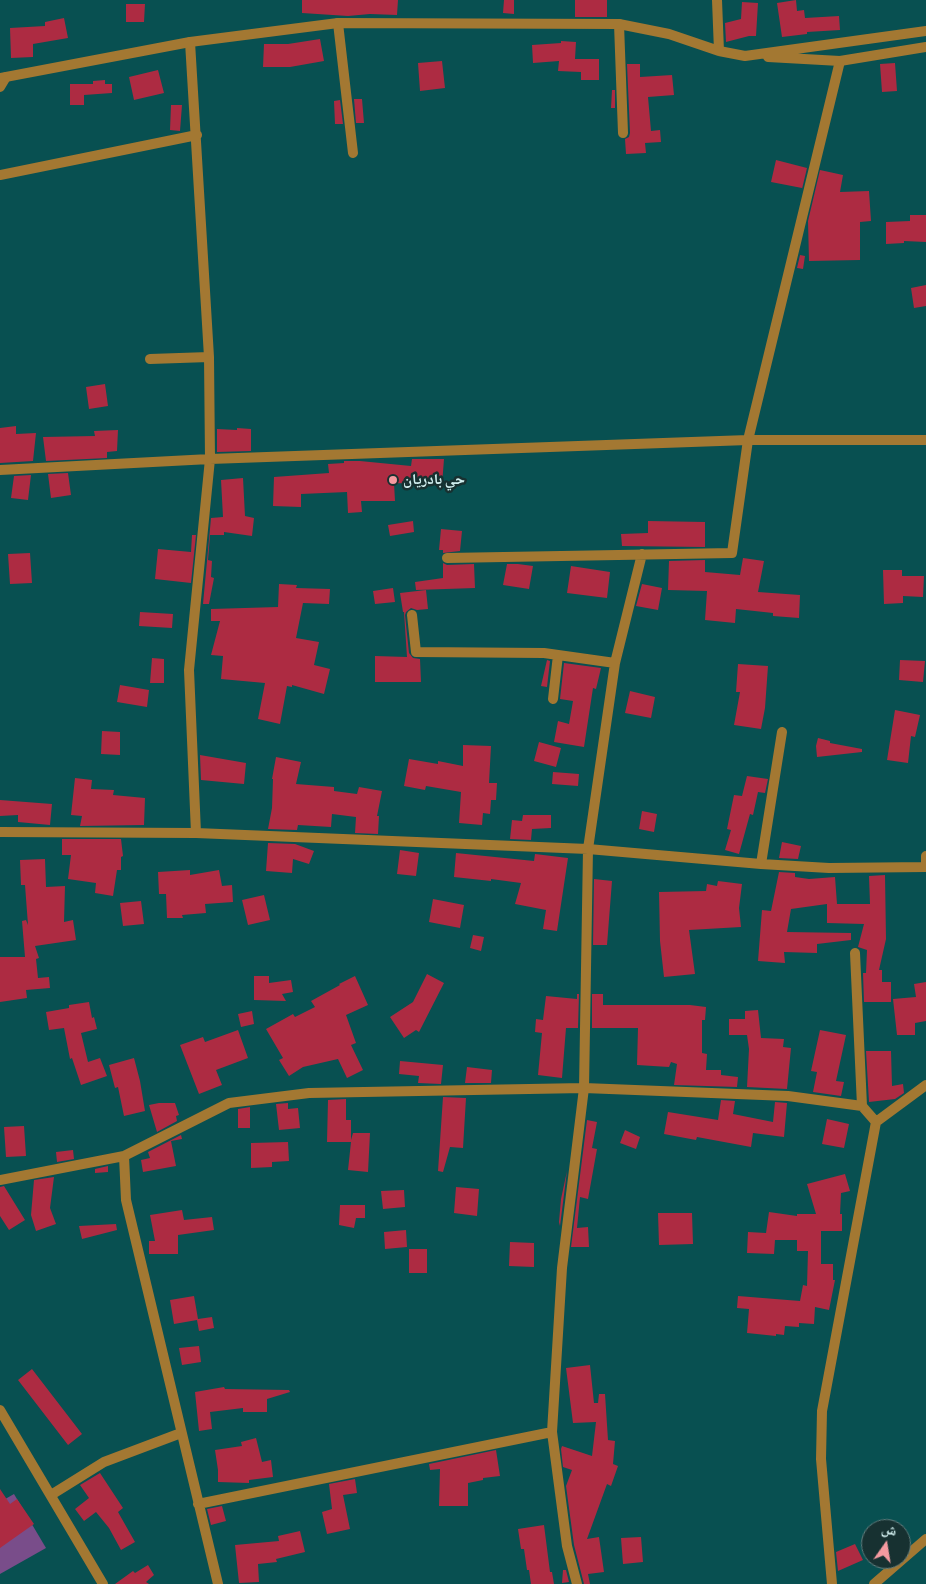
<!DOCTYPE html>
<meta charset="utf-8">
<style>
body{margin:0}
#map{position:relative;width:926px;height:1584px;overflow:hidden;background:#085051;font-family:Bitter,"Noto Naskh Arabic",serif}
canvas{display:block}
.north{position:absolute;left:861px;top:1519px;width:50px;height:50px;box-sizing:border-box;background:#173131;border:1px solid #617d7d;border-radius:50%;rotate:13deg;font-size:14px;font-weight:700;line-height:20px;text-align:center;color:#d0eeee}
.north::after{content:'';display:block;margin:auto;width:18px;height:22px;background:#f49aa0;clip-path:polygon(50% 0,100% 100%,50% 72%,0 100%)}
</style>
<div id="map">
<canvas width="926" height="1584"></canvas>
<div class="north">ش</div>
</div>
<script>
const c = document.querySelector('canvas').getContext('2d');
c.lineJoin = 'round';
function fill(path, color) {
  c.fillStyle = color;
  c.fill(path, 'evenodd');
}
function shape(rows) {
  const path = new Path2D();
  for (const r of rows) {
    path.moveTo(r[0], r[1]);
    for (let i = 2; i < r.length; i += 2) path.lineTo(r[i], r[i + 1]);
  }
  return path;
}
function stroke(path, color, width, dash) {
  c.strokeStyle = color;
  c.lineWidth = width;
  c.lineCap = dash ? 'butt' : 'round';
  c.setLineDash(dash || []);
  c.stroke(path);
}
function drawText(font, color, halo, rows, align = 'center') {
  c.font = font + ' Bitter,"Noto Naskh Arabic",serif';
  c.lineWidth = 5;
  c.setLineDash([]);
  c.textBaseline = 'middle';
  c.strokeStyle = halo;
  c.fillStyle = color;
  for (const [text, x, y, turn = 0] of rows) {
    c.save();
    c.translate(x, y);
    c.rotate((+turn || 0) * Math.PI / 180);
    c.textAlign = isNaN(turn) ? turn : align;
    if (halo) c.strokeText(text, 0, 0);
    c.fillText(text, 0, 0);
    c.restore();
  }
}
fill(shape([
 [14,1494,46,1548,0,1574,0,1502]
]), '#794d8a');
fill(shape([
 [302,0,398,0,397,15,370,14,348,16,302,13],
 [504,0,514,0,514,14,503,13],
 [575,0,607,0,607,17,575,17],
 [796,0,797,11,804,10,805,18,839,16,840,30,807,32,807,34,782,37,777,3],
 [742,2,758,3,756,36,749,36,726,42,725,23,741,19],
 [126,4,145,4,144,22,126,22],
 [64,18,68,38,33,44,33,57,11,58,10,28,45,26,45,22],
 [320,39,324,61,290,67,263,67,264,44,288,44],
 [561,41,576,42,575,59,599,59,599,80,581,80,581,72,558,71,559,61,533,63,532,45,561,43],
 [442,61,445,88,420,91,418,63],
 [895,63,897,91,882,92,880,64],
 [627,64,640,64,640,77,672,75,674,95,648,97,651,131,660,130,661,142,645,143,646,153,626,154,625,139,629,137,630,133],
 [158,70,164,93,134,100,129,77],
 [105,80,105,84,112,84,112,93,84,95,84,105,70,105,70,84,93,84,93,81],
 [612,90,615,90,615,108,611,108],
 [354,99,362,99,364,123,356,123],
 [340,100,343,124,335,124,334,101],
 [171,105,182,105,180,131,170,130],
 [776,160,807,168,802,189,802,188,771,182],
 [820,170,843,175,840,192,869,191,871,221,860,222,860,260,809,261,808,221],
 [910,215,926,215,926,242,904,241,904,243,886,244,886,222,910,221],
 [800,255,805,256,803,269,797,268],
 [926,285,926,306,914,308,911,288],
 [105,384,108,406,89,409,86,387],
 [16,426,16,434,36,433,33,461,0,463,0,428],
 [237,428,251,429,251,451,217,452,217,429,237,430],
 [118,430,117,451,107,452,107,458,46,461,43,437,95,436,94,431],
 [412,459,444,459,442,485,394,483,395,501,361,501,362,512,348,513,347,492,301,494,301,507,273,506,274,477,329,473,328,464,344,463,344,461,360,461,411,466],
 [68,473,71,495,51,498,48,474],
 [31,475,28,500,11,498,14,476],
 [243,478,245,516,254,518,252,536,224,532,224,535,210,535,208,560,212,561,211,577,214,578,209,604,203,604,211,518,223,517,221,480],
 [413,521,414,532,390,536,388,525],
 [648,521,705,522,705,547,622,546,621,534,648,533],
 [441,529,462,531,460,551,443,553,443,550,439,550],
 [192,535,196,535,191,583,155,579,158,549,191,552],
 [30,553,32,583,10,584,8,554],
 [743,558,764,561,758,592,800,595,799,618,773,616,773,613,736,609,735,623,705,620,707,591,668,590,669,561,705,560,705,572,740,575],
 [443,563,447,565,474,564,475,588,416,590,415,582,443,578],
 [507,564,518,564,533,566,529,589,503,585],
 [571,566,610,572,607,598,567,593],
 [883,570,902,570,902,576,924,576,923,597,903,596,903,603,884,604],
 [279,584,297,585,296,588,330,589,329,604,303,603,296,638,319,642,314,665,330,669,324,694,292,685,292,687,287,686,280,724,258,719,265,683,221,679,223,656,211,655,220,621,211,621,211,609,278,607],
 [642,584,662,588,658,610,636,606],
 [393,588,395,602,375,604,373,591],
 [426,590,428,609,417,610,411,608,406,612,405,615,409,653,413,658,420,659,421,682,375,682,375,656,407,657,404,612,403,612,400,593],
 [140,612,173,614,172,628,139,626],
 [152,658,164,659,164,683,150,683],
 [547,660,550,661,547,687,541,686],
 [900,660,925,661,923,682,899,680],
 [564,663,601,668,596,689,593,688,584,747,554,742,558,721,569,724,573,701,560,699],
 [738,664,768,666,765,708,761,729,734,725,740,692,736,692],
 [120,685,149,690,147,707,117,702],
 [630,691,655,697,651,718,625,713],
 [895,710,920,715,915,737,911,736,908,763,887,760],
 [102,731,120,732,120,755,101,754],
 [818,738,830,741,830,743,862,749,862,752,817,757,816,746],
 [539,742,561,748,556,767,534,761],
 [463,745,491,746,489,783,497,783,496,800,491,800,490,814,483,813,482,825,459,823,461,792,426,786,425,790,404,786,409,759,438,764,438,761,463,766],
 [200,755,246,763,244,784,201,780],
 [276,757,301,762,296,784,334,787,334,791,357,794,359,787,382,791,377,816,379,816,378,834,355,833,356,817,332,814,331,827,298,825,297,830,268,829,272,808,273,779,272,779],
 [553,772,579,774,578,786,552,784],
 [747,776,768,779,765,793,758,792,753,815,750,814,739,854,725,850,731,830,727,829,734,795,742,796],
 [75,778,92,780,91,789,114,790,113,795,145,798,144,825,80,826,82,816,71,815],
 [0,800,52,804,50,825,18,822,18,815,0,816],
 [642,811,657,814,654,832,639,829],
 [523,815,551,815,551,828,532,829,531,840,510,839,512,820,522,821],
 [62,839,121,839,123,856,121,857,121,870,117,870,113,896,95,893,96,883,68,879,71,855,62,855],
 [782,842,801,846,798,859,779,858],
 [268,843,295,844,314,851,309,864,293,859,292,873,266,871],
 [400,850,419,853,416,876,397,874],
 [456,853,534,861,535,854,568,858,557,931,543,929,546,910,515,904,521,883,491,879,491,881,454,877],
 [45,859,46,887,65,886,64,922,73,920,76,940,35,946,39,958,36,959,38,978,49,977,50,988,26,990,27,998,0,1002,0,957,25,957,22,921,26,920,28,925,25,885,21,885,20,860],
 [190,870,190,875,219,870,222,886,232,885,233,902,205,904,206,913,182,915,183,918,167,918,166,894,159,894,158,872],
 [779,872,795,873,795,877,809,879,835,877,837,904,870,904,869,876,885,875,886,939,879,970,882,970,882,982,891,982,891,1002,864,1002,863,973,866,973,867,950,858,947,864,924,827,923,827,904,791,909,787,932,851,933,851,940,817,944,817,953,784,952,785,963,758,961,762,910,771,911],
 [594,879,612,881,607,945,593,945],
 [718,881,742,884,739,908,741,927,689,930,695,974,664,977,660,941,659,892,706,891,707,884,717,886],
 [264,895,270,920,248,925,242,900],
 [433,899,464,905,460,928,429,922],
 [141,901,144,924,123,926,120,903],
 [473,935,484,937,481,951,470,948],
 [427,974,444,983,419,1032,416,1030,404,1038,390,1017,413,1002],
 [254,976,269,976,269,983,291,980,293,992,282,994,286,1001,254,1000],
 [355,976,368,1005,346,1015,356,1043,351,1045,363,1070,347,1078,338,1059,303,1067,289,1076,279,1060,283,1058,266,1029,293,1014,295,1017,315,1007,311,1001,340,985,339,984],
 [926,982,926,1021,915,1023,915,1035,897,1035,893,999,916,997,914,984],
 [577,994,579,994,578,1028,566,1028,562,1078,538,1075,542,1033,535,1032,536,1019,543,1020,546,996,577,999],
 [592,994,603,994,603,1005,690,1005,706,1007,705,1020,702,1020,702,1053,707,1054,706,1070,721,1070,721,1075,738,1077,737,1087,674,1085,677,1064,671,1062,669,1067,637,1065,638,1028,592,1028],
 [89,1002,92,1018,94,1017,97,1029,81,1033,88,1062,100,1058,107,1076,81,1085,72,1058,70,1059,64,1028,49,1030,46,1012,69,1008,69,1005],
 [758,1010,761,1038,784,1039,783,1047,791,1048,787,1089,747,1087,749,1049,747,1035,729,1035,729,1019,745,1019,745,1011],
 [252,1011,254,1024,241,1027,238,1014],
 [238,1030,248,1058,216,1070,222,1085,199,1094,180,1045,203,1037,205,1042],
 [820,1030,846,1035,836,1081,844,1082,841,1096,813,1092,817,1072,811,1071],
 [866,1051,891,1051,892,1086,903,1084,904,1093,895,1099,869,1102],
 [134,1058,140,1081,145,1111,124,1116,118,1087,115,1088,109,1065],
 [400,1061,443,1065,441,1084,418,1083,419,1076,399,1074],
 [467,1067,492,1070,491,1083,465,1083],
 [443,1097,466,1098,463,1148,450,1147,443,1172,438,1171],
 [346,1099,346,1120,351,1120,351,1140,353,1133,370,1133,368,1172,348,1170,351,1142,327,1142,328,1100],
 [721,1100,735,1101,733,1114,773,1122,775,1102,787,1103,784,1137,753,1133,751,1147,697,1137,696,1140,664,1134,668,1112,718,1120],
 [159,1103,175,1103,179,1115,176,1116,177,1121,157,1132,149,1105],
 [288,1103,288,1109,298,1108,300,1128,279,1130,276,1104],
 [250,1107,250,1128,238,1128,238,1109],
 [827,1119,849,1124,844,1148,822,1144],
 [587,1120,597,1122,592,1148,597,1149,588,1199,580,1197,577,1228,588,1227,589,1247,571,1247],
 [24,1126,26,1156,6,1157,4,1127],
 [625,1130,640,1137,636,1149,620,1143],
 [181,1135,182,1139,171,1141,176,1166,143,1172,141,1160,150,1158,148,1152],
 [288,1142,289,1161,272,1162,272,1167,251,1168,251,1143],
 [73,1150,74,1159,57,1162,56,1152],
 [108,1166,108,1172,95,1173,95,1169],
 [567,1171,560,1226,559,1222,561,1199],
 [845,1174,850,1191,841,1193,840,1214,842,1214,842,1231,821,1231,821,1264,833,1264,833,1280,835,1280,829,1310,815,1307,814,1324,799,1323,799,1327,785,1326,784,1335,776,1334,776,1336,747,1333,749,1309,737,1308,738,1296,800,1301,803,1285,807,1286,808,1251,797,1251,797,1240,775,1240,774,1254,747,1253,748,1232,766,1233,769,1212,797,1216,797,1214,816,1214,807,1184],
 [54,1177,50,1208,56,1224,36,1231,31,1215,34,1180],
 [4,1186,25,1220,9,1230,0,1216,0,1187],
 [456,1187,479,1189,477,1216,454,1213],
 [404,1190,405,1207,383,1209,381,1191],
 [340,1205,365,1205,365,1218,356,1218,354,1228,339,1225],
 [182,1210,184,1220,212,1217,214,1230,178,1235,178,1254,149,1254,149,1241,155,1241,150,1215],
 [658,1213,692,1213,693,1244,659,1245],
 [116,1224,117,1230,82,1239,79,1226],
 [406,1230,407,1247,385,1249,384,1232],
 [510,1242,534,1243,534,1267,509,1266],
 [409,1249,427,1249,427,1273,409,1273],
 [194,1296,198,1319,212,1317,214,1328,199,1331,197,1320,174,1324,170,1300],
 [199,1346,201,1362,182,1365,179,1348],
 [590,1365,594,1403,598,1403,599,1394,605,1394,608,1440,615,1441,613,1464,618,1466,611,1486,607,1484,587,1539,599,1537,604,1572,588,1574,590,1584,584,1584,574,1545,566,1486,572,1470,563,1467,561,1449,562,1446,592,1456,596,1422,573,1423,566,1368],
 [32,1369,82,1434,68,1445,18,1380],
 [224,1387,225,1389,289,1390,290,1392,267,1399,267,1412,243,1412,243,1408,210,1412,212,1429,199,1431,195,1392],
 [256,1438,262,1462,271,1460,273,1477,249,1480,249,1483,218,1482,218,1470,215,1450,242,1446,241,1442],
 [496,1450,500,1476,483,1478,483,1480,468,1483,468,1506,439,1506,440,1469,430,1470,429,1464],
 [100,1473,123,1508,118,1512,135,1542,121,1550,109,1528,96,1512,84,1521,75,1509,89,1498,80,1485],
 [355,1479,357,1493,343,1495,350,1529,327,1534,322,1512,332,1509,329,1484],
 [0,1489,10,1504,17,1499,34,1524,0,1548],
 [222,1506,226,1521,211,1525,207,1509],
 [544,1525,550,1572,552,1572,554,1584,531,1584,529,1570,527,1570,524,1549,521,1549,518,1529],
 [300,1531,305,1552,276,1559,277,1562,258,1564,259,1582,239,1583,235,1545,279,1541,278,1536],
 [641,1537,643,1562,623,1564,621,1538],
 [855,1544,863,1560,838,1571,836,1552],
 [148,1565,154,1575,146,1582,149,1584,115,1584,133,1571,135,1573],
 [563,1570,566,1570,569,1582,562,1583]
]), '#ad2b42');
stroke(shape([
 [338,23,353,153],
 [619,24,623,133],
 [190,42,209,357,210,459,189,670,196,833],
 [0,87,6,77],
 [0,175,197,135],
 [150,359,209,357],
 [0,470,210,459,748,440,926,440],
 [447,558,732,553,748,440,840,61],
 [412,615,416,652,544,653,615,663],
 [553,699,558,655],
 [0,832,196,833,588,849,761,864,829,868,926,867],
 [761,864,782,732],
 [926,867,926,856],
 [855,953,862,1106],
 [124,1156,126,1200,218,1584],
 [0,1180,124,1156,229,1103,309,1093,584,1088,788,1096,862,1106,876,1122],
 [0,1410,103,1584],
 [51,1495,104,1462,181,1433],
 [198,1504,552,1432],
 [577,1584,567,1546,552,1432,562,1268,584,1088,588,849,615,663,642,554],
 [832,1584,821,1459,822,1411,876,1122,926,1085],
 [874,1584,926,1539]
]), '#a37832', 10);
stroke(shape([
 [717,0,719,51],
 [768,57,840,61,926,47],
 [0,78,190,42,338,23,619,24,669,34,719,51,745,56,926,31]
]), '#a37832', 10);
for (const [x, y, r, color] of [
 [393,480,5,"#f49aa0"]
]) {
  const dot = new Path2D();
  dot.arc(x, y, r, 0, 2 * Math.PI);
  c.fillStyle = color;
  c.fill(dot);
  stroke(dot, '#173131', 2);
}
drawText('bold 15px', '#d0eeee', '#173131', [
 ["حي بادريان",403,480]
], 'left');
</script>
